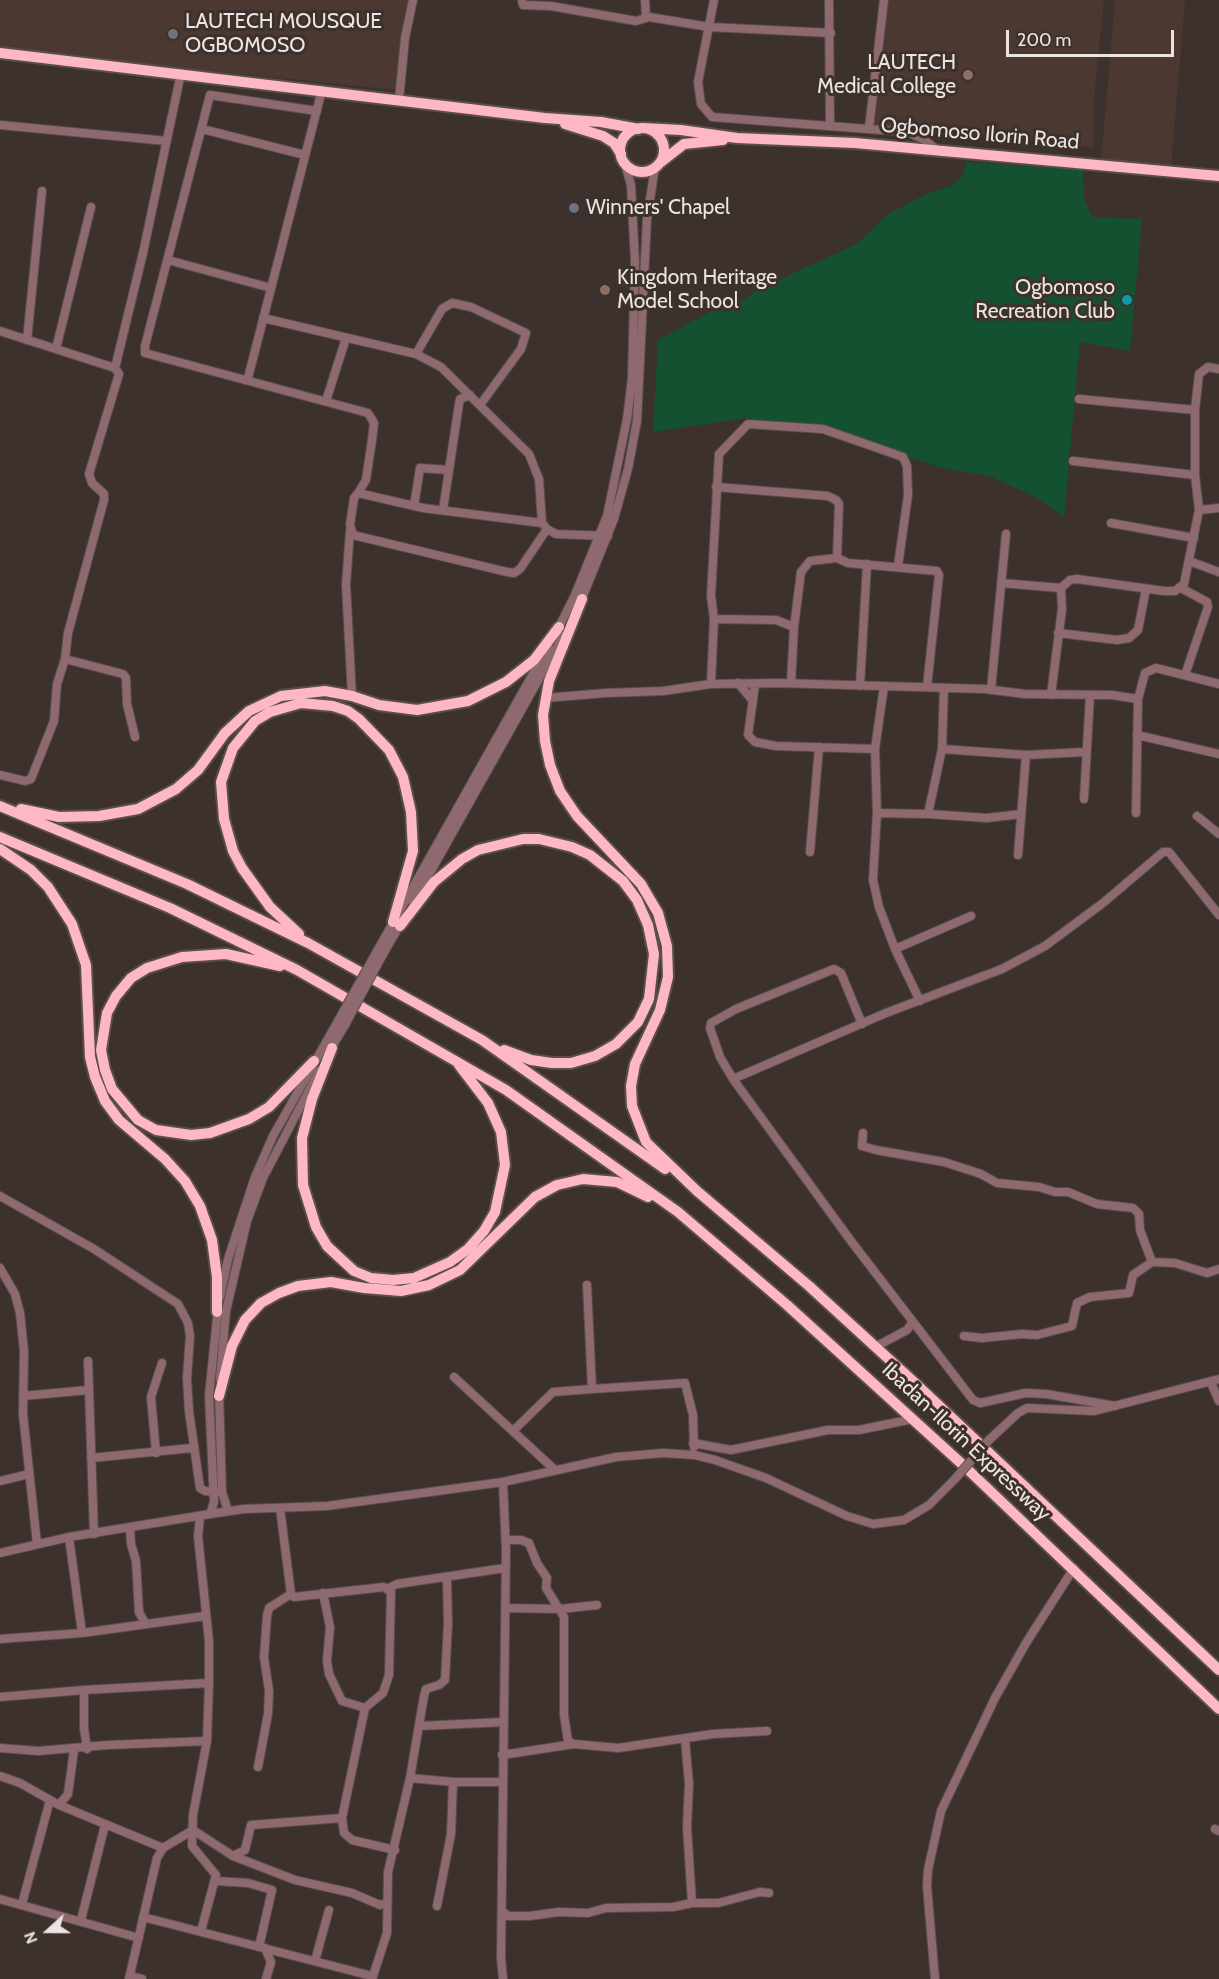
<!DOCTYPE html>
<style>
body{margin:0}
#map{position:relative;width:1219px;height:1979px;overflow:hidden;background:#3d312d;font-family:Cabin,sans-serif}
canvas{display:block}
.north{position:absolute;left:18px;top:1901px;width:60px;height:60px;-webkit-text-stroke:4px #3d312d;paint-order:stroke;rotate:249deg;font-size:16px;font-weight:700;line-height:24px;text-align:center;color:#ece4e1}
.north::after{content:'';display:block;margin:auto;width:21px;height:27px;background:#ece4e1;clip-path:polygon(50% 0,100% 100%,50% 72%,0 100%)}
.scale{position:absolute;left:1006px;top:30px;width:168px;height:27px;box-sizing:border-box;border:3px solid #ece4e1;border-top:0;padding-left:8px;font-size:18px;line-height:21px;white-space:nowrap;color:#ece4e1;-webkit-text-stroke:4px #3d312d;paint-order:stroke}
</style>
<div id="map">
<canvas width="1219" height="1979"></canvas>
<div class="north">N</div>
<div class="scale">200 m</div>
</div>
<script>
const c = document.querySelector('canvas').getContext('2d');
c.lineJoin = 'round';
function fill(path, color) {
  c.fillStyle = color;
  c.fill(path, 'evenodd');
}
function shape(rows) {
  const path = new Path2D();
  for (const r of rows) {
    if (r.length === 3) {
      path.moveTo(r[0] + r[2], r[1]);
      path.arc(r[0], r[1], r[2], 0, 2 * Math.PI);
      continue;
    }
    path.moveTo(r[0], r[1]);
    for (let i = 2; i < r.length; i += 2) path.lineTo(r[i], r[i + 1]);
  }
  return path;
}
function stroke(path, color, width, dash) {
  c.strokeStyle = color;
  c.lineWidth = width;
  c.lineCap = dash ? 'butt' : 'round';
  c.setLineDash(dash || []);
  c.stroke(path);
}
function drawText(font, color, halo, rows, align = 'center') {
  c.font = font + ' Cabin,sans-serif';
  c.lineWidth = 6;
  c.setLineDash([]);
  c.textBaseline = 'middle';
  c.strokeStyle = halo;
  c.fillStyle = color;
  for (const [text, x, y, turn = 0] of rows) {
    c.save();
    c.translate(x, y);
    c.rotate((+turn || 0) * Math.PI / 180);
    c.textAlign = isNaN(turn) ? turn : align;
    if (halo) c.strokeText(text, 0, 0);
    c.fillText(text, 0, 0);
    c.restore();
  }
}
fill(shape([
 [0,0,409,0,396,90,0,49],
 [888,0,1104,0,1094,98,1093,148,873,125],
 [1115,0,1185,0,1171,166,1101,161]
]), '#4a3831');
fill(shape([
 [966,162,1083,170,1084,199,1092,217,1142,219,1130,351,1080,342,1064,517,1039,499,990,476,942,468,815,426,745,418,653,432,658,340,714,310,729,311,759,289,857,244,887,215,926,194,951,186,963,176]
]), '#135131');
const minor = shape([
 [522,0,523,5,551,6,636,21,649,17,709,27,831,33],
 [645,0,646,17],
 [714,0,698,82,701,104,712,117,907,132,923,139,936,149],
 [829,0,830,126],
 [399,100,405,38,413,0],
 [317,111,210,95,145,346,145,353,368,413,374,423,372,440,366,480,358,493,423,508,542,523,547,529,556,534,608,536],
 [0,125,167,141],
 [869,128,884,0],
 [202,129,305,155],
 [168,260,271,288],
 [263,318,416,354,441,367,529,454,539,479,542,523],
 [0,331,115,368],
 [27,340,42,191],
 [56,349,91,207],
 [416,354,442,309,452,303,471,307,526,333,521,349,480,405],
 [245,380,248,378,322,90],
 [1079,399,1195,410],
 [326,401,346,338],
 [1073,461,1195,475],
 [716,487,828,496,836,500,839,504,837,558],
 [358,493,354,498,350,525,353,535,507,572,514,573,520,569,547,529],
 [414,506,420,468,449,470],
 [443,510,459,404,460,399,470,395],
 [1199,510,1219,508],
 [1111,523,1194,538],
 [350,531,346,585,352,696],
 [1189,561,1219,572],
 [1001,583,1061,588],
 [1181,588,1207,602,1208,607,1185,675],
 [581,601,614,519,628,469,637,421,647,219,655,167],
 [714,619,776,620,794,627],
 [557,631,575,595,607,516,627,419,632,378,635,261,631,185,624,161],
 [1058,633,1117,640,1129,638,1138,630,1146,589],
 [65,659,123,674,126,678,127,704,135,737],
 [738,683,753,701],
 [791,683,794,627,801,572,810,561,837,558,848,563,937,571,939,575,927,687],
 [711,684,714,619,711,596,719,454,748,424,823,429,903,457,907,466,908,495,898,566],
 [755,685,748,735,755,742,776,746,875,749],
 [860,686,867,564],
 [884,686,875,749,877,813,873,880,879,907,895,949,920,1001],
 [991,690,1006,534],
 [1051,695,1062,609,1061,588,1070,580,1077,579,1164,591,1175,591,1184,584,1199,510,1195,475,1195,410,1199,374,1208,367,1219,369],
 [545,698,606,693,663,691,711,684,779,683,985,689,1025,694,1112,695,1138,699],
 [1137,735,1219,754],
 [942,749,1026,755,1085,752],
 [0,775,25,781,31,779,54,721,57,684,65,659,68,633,104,500,104,494,92,483,89,474,119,374,115,368,143,253,181,73],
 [1084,799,1090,695],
 [877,813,928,814,942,749,944,688],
 [1136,813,1138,699,1145,673,1156,668,1219,684],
 [928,814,987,818,1021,814],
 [1197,816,1219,834],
 [810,852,819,747],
 [1018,855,1026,755],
 [413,903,563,636],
 [895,949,971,916],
 [376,953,548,647],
 [382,956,401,923],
 [330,1050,345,1025],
 [733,1079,720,1057,710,1028,711,1023,736,1009,834,969,841,973,862,1024],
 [863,1133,862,1146,876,1150,944,1162,981,1174,997,1183,1039,1187,1055,1192,1068,1192,1097,1204,1133,1208,1139,1214,1140,1230,1152,1262,1175,1263,1207,1273,1219,1269],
 [0,1196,94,1249,178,1304,188,1323,190,1336,187,1378,189,1411,200,1488,205,1491,218,1492],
 [0,1268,15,1294,20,1313,24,1351,23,1414,37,1544],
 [220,1297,228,1259,255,1177,273,1136,338,1021],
 [964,1336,982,1338,1022,1334,1037,1335,1072,1326,1077,1303,1090,1297,1129,1293,1133,1275,1152,1262],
 [875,1347,907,1330,912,1323],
 [88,1361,94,1534],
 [454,1377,555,1470],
 [220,1379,226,1311,247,1221,263,1178,319,1071],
 [1212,1385,1219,1401],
 [592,1389,685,1383,693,1415,694,1447],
 [219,1391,222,1492,228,1511],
 [23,1396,88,1390],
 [1115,1406,1046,1394,1026,1393,980,1403,973,1400,851,1241,733,1079,886,1013,1002,969,1045,946,1103,903,1163,852,1169,852,1219,915],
 [513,1431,553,1392,592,1389,587,1285],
 [989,1440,1018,1413,1027,1408,1094,1411,1219,1379],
 [693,1443,731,1450,828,1430,859,1430,913,1419],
 [156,1453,151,1397,162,1363],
 [91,1458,192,1448],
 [0,1481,29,1474],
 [280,1508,291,1594,294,1597,384,1587,391,1592,389,1675,383,1693,365,1708,342,1818,344,1833,352,1840,395,1850],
 [210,1514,214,1502,209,1396,218,1308],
 [200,1517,198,1536,209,1641,209,1683,207,1741,193,1815,192,1846,216,1875,201,1931],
 [130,1527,131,1544,136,1561,139,1612,145,1623],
 [69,1537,82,1633],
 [506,1540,521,1540,529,1543,537,1563,547,1578,546,1588,564,1617,564,1715,568,1741,574,1744],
 [0,1553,69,1537,210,1514,244,1509,327,1506,503,1482,616,1457,663,1453,695,1455,715,1460,766,1478,847,1516,873,1524,904,1520,929,1505,955,1479],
 [389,1588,397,1584,505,1568],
 [323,1593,330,1627,327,1661,329,1674,342,1701,365,1708],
 [505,1608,560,1609,597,1605],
 [0,1639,82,1633,205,1616],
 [0,1697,84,1690],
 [419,1726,504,1722],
 [685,1739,689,1784,687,1827,692,1903],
 [0,1748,38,1751,108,1745,207,1741],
 [87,1749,84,1728,84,1690,209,1683],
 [502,1755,574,1744,618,1748,713,1734,767,1731],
 [258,1767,268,1714,269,1691,264,1657,267,1616,269,1608,291,1594],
 [0,1776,20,1783,59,1805,163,1848],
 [410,1778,453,1782,503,1782],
 [59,1805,68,1794,74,1750],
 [1215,1829,1219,1831],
 [193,1830,233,1856,295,1880,352,1893,380,1905,387,1903],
 [233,1856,245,1850,251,1825,342,1818],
 [216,1881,248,1883,272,1890,259,1947],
 [0,1899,139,1938],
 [22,1904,50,1800],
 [437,1906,451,1834,453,1782],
 [502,1911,508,1916,529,1916,559,1912,588,1913,606,1908,673,1907,692,1903,718,1903,760,1892,769,1893],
 [143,1917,372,1976],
 [81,1920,105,1825],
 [265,1948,271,1962,266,1979],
 [315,1961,329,1910],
 [130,1976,142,1979],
 [129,1979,157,1858,163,1848,193,1830],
 [372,1979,387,1933,388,1872,410,1778,424,1696,426,1689,439,1685,445,1680,448,1624,447,1579],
 [503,1979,501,1958,506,1551,503,1482],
 [935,1979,927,1886,928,1870,941,1811,995,1698,1026,1643,1074,1568]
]);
const highway = shape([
 [0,53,545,118,601,122,639,129],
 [565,124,603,136,614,143,621,154],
 [643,128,681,130,737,138,855,143,1219,176],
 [642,150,22],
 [661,162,684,144,723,140],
 [582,599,549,681,543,715,545,741,550,765,560,791,577,816,641,884,658,913,667,946,668,977,660,1010,635,1064,631,1086,632,1106,646,1142,697,1191,809,1286,916,1384,1219,1670],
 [0,806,187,884,308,943,482,1040,665,1169],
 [21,809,59,817,99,816,138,809,176,789,198,770,225,733,249,711,281,696,325,691,352,696,379,705,417,710,468,701,506,682,534,660,559,627],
 [0,837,170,908,297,970,506,1090,678,1212,787,1305,963,1465,1219,1709],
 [0,849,31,870,48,887,72,924,86,965,90,1057,95,1077,105,1101,119,1120,165,1159,185,1181,200,1206,212,1240,217,1277,217,1312],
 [400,926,434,882,462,859,478,850,523,839,539,839,572,847,590,855,623,881,637,900,648,925,654,954,649,999,638,1022,616,1044,595,1056,571,1063,552,1063,531,1060,504,1050],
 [299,934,270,907,242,868,233,851,224,819,221,782,233,748,255,721,270,712,301,703,333,706,348,711,359,719,389,750,403,777,411,812,413,851,393,922],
 [280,966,226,954,182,957,147,968,131,978,116,996,107,1013,101,1050,105,1070,112,1089,138,1120,156,1130,191,1135,210,1133,249,1119,269,1107,314,1061],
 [332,1048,312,1099,302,1138,303,1185,316,1227,327,1246,354,1271,371,1278,393,1280,414,1278,450,1262,468,1249,484,1231,495,1212,505,1165,501,1132,488,1103,459,1065],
 [219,1396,232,1346,245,1320,261,1303,279,1293,298,1286,331,1282,364,1288,401,1291,429,1285,460,1270,535,1197,557,1185,583,1179,617,1182,648,1197]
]);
stroke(minor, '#594e4a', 10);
stroke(highway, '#594e4a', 14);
stroke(minor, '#8e6a70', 8);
stroke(highway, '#feb7c4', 10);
const minorBridge = shape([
 [338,1021,376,953],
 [345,1025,382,956],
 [955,1479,989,1440]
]);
stroke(minorBridge, '#594e4a', 10, []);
stroke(minorBridge, '#8e6a70', 8);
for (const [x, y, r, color] of [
 [173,34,6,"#6b7280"],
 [968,75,6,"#8d6e63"],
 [574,208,6,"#6b7280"],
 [605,290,6,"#8d6e63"],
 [1127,300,6,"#0f9aa8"]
]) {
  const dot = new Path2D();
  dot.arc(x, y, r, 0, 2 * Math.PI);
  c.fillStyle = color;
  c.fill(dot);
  stroke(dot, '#3d312d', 2);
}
drawText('21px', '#ece4e1', '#3d312d', [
 ["LAUTECH MOUSQUE",185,22],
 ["OGBOMOSO",185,46],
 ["LAUTECH",956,63,"right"],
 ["Medical College",956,87,"right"],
 ["Winners' Chapel",586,208],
 ["Kingdom Heritage",617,278],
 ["Model School",617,302],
 ["Ogbomoso",1115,288,"right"],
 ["Recreation Club",1115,312,"right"]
], 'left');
drawText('21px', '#ece4e1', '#3d312d', [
 ["Ogbomoso Ilorin Road",980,134,5],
 ["Ibadan-Ilorin Expressway",966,1442,43]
]);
</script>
